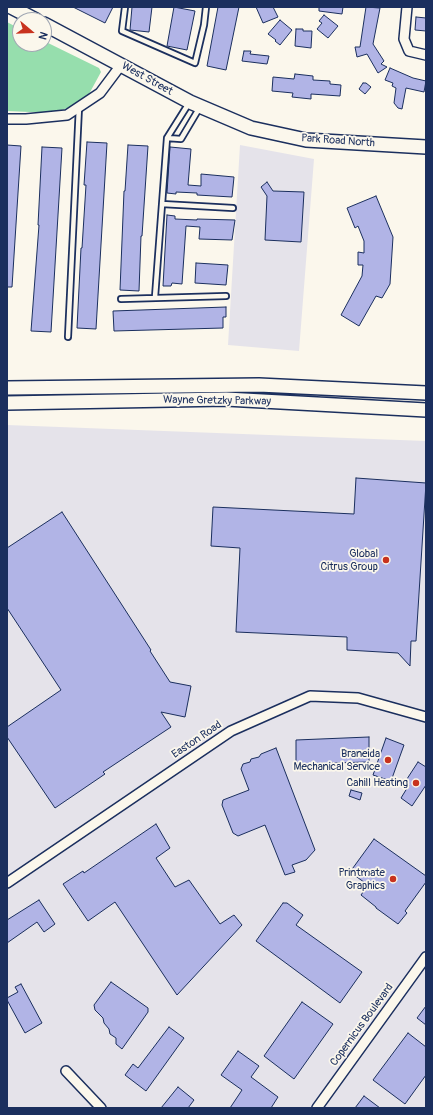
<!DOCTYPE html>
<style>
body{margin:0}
#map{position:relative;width:433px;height:1115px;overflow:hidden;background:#fbf7ec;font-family:Pangolin,sans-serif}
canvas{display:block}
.frame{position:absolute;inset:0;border:8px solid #1b2f5e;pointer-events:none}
.north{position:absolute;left:12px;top:12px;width:40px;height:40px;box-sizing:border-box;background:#fbf7ec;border:1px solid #a1a7b3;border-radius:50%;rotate:109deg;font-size:11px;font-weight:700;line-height:16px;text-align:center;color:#1b2f5e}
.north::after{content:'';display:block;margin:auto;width:14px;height:18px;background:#c8321e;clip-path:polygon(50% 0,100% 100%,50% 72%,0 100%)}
</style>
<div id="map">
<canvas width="433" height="1115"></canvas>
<div class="frame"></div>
<div class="north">N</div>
</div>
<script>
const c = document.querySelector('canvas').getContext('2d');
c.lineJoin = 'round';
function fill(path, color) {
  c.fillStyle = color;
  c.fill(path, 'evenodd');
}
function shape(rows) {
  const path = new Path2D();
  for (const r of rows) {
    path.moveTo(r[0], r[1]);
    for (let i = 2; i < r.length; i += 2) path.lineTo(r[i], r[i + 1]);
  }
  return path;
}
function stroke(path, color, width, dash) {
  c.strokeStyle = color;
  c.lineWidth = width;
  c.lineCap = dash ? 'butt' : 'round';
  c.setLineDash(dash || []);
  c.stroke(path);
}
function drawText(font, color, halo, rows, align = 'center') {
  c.font = font + ' Pangolin,sans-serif';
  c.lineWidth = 3.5;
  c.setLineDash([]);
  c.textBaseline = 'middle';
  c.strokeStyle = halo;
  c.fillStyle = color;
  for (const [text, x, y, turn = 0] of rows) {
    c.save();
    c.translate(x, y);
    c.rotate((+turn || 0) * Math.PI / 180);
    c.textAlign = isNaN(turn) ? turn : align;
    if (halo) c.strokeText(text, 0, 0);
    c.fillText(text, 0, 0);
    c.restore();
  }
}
fill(shape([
 [240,145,314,159,299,351,228,345],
 [7,425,426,441,426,1108,7,1108]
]), '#e5e3ea');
fill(shape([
 [7,22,20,29,20,44,44,44,44,41,99,68,101,72,89,94,73,106,53,113,7,111]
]), '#96dead');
const building = shape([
 [73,7,113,7,105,23,73,7],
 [132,7,152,7,149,32,130,30,132,7],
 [174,7,195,11,187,50,167,46,174,7],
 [218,7,239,7,226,70,207,66,218,7],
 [256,7,273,7,278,17,263,23,256,7],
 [319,7,343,7,342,14,319,11,319,7],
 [366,7,380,8,373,44,384,61,381,64,387,67,378,73,367,54,357,57,355,47,360,47,366,7],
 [324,15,338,26,328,38,317,29,322,23,319,21,324,15],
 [416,17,426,18,426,31,415,30,416,17],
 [280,20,292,30,280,45,275,41,276,40,268,34,280,20],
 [296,29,303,29,303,31,312,31,311,48,295,46,296,29],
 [244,51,251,51,250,54,269,56,267,64,242,61,244,51],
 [390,68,413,78,426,81,424,92,406,88,402,109,398,108,394,103,396,88,392,86,393,83,385,80,390,68],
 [295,74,313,76,313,80,330,81,330,84,341,85,340,96,311,94,311,99,292,97,293,93,272,91,273,77,294,79,295,74],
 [363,83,366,83,371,87,365,94,359,89,363,83],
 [87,142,107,143,96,329,77,328,81,248,82,248,86,185,84,185,87,142],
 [7,145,21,146,12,287,7,287,7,145],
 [128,145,148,146,142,236,141,236,139,291,120,290,124,191,125,191,128,145],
 [42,147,62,148,51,332,31,331,39,225,38,225,42,147],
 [170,147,191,149,188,185,201,186,201,174,234,177,232,197,197,195,197,193,176,192,176,194,167,193,170,147],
 [267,182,273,191,304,192,301,242,265,240,267,196,261,187,267,182],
 [376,196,393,237,390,284,382,298,376,296,359,326,341,315,362,276,363,265,358,265,358,252,364,253,364,241,358,226,355,228,347,208,376,196],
 [167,215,175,216,175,219,197,220,197,219,235,220,232,240,199,239,200,227,186,226,182,284,172,283,171,286,163,286,167,215],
 [196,263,228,265,226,285,195,283,196,263],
 [226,307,226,317,223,317,223,328,114,331,113,311,226,307],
 [356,478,426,483,416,641,411,641,410,666,398,653,347,650,347,637,236,632,240,548,211,546,213,507,354,514,356,478],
 [62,512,151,650,150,651,170,682,191,686,185,717,161,712,171,727,103,772,105,774,55,808,7,737,7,727,61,690,7,608,7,548,62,512],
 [369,737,369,762,296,764,296,740,369,737],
 [386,738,404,745,391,781,373,775,386,738],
 [276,748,315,850,306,860,292,865,295,872,285,875,265,825,238,836,233,833,222,805,223,800,249,790,241,769,243,764,250,762,251,759,259,757,261,754,276,748],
 [418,762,426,767,426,785,412,806,401,798,409,785,405,782,418,762],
 [351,790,362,793,360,800,349,796,351,790],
 [156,824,170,848,156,858,175,887,189,880,220,924,234,915,242,925,177,995,115,902,88,921,63,884,83,871,84,873,156,824],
 [374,839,426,876,426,882,405,911,407,913,398,924,376,908,376,907,361,895,368,885,350,872,374,839],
 [39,900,55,924,44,932,37,922,7,943,7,920,39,900],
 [283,903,287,903,303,915,296,925,362,972,340,1003,256,941,283,903],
 [111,982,148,1008,148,1012,122,1049,116,1044,116,1038,110,1034,109,1029,104,1023,103,1018,95,1010,94,1005,111,982],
 [21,984,42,1023,25,1033,7,1000,7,998,18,992,15,987,21,984],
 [302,1002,333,1024,294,1079,264,1056,302,1002],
 [426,1006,426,1025,417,1018,426,1006],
 [169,1027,184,1038,146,1091,125,1075,133,1064,138,1068,169,1027],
 [408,1033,426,1047,426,1075,405,1104,373,1080,408,1033],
 [238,1051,259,1066,251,1077,278,1097,271,1108,230,1108,242,1090,221,1075,238,1051],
 [178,1087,194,1100,188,1108,161,1108,178,1087],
 [364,1096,380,1108,355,1108,364,1096]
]);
fill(building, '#b1b4e6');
stroke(building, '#1b2f5e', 1);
const service = shape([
 [125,7,122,31,195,63,204,25,206,7],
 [167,138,181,139,200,107],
 [162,204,233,208],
 [155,297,167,138,189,103],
 [121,299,226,296],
 [68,337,79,107]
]);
const minor = shape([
 [407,7,404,39,409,51,426,55],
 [7,119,26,119,67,115,100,93,121,65],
 [7,883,231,731,310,696,358,698,426,717],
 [66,1071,101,1108],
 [317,1108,426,957]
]);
const secondary = shape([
 [11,7,36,20],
 [44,24,190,102,251,128,306,140,426,147],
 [7,388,259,385,426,393],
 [7,403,226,399,426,410]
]);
stroke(service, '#1b2f5e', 8);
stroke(minor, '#1b2f5e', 12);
stroke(secondary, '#1b2f5e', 16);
stroke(service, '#fbf7ec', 4.5);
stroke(minor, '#fbf7ec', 9);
stroke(secondary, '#fbf7ec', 13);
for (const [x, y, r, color] of [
 [386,560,4,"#c8321e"],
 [388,760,4,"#c8321e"],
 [416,783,4,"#c8321e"],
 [393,879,4,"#c8321e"]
]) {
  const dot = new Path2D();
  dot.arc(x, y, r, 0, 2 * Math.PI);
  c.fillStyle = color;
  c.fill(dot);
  stroke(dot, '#fbf7ec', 1.5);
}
drawText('11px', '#1b2f5e', '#fbf7ec', [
 ["West Street",147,79,29],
 ["Park Road North",338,141,4],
 ["Wayne Gretzky Parkway",217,401,1],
 ["Easton Road",197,740,-34],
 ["Copernicus Boulevard",362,1025,-54]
]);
drawText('11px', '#1b2f5e', '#fbf7ec', [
 ["Global",378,554],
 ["Citrus Group",378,567],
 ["Braneida",380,754],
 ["Mechanical Service",380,767],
 ["Cahill Heating",408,783],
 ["Printmate",385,873],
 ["Graphics",385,886]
], 'right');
</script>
